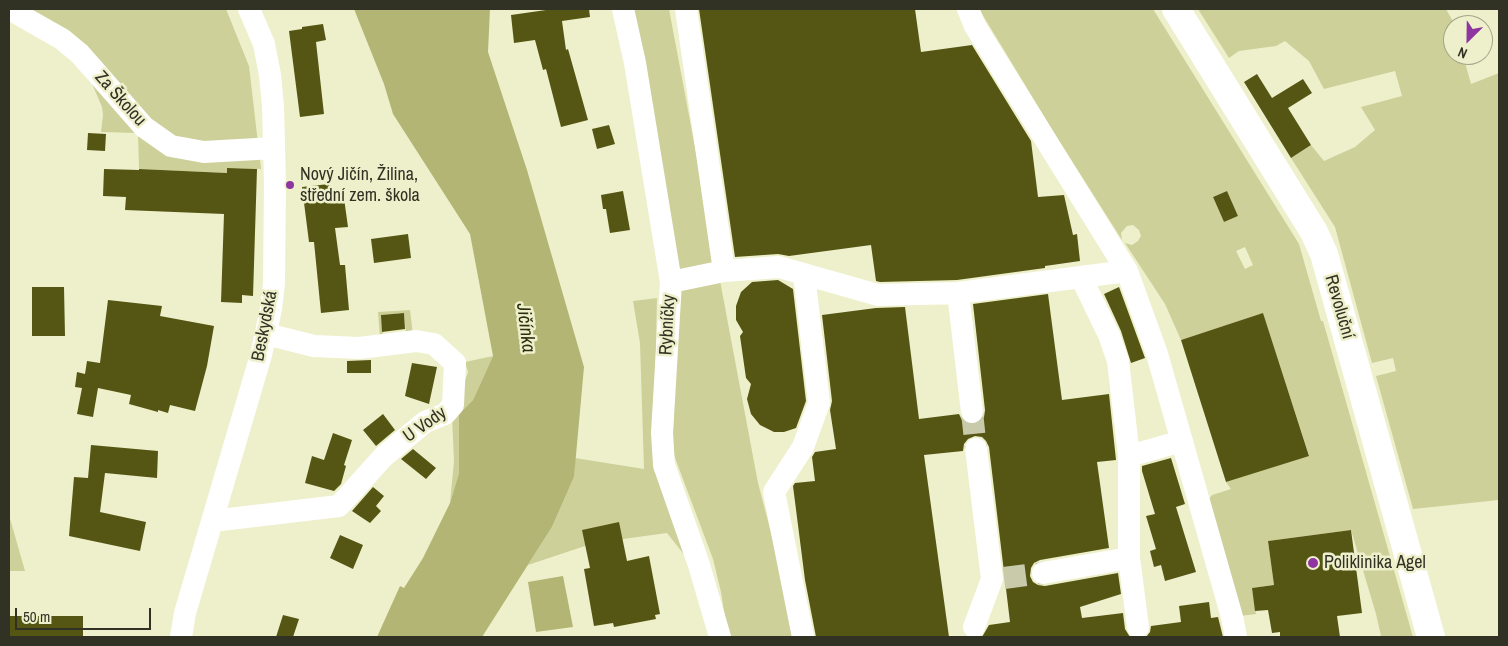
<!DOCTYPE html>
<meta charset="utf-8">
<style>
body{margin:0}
#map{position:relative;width:1508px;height:646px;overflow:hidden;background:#eef0cb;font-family:"Archivo Narrow",sans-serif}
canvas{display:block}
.frame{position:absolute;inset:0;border:10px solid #313224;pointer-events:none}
.north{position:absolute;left:1443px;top:15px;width:50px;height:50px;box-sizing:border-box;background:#eef0cb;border:1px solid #a2a488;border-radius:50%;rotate:203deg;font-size:14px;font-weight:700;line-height:20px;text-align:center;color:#313224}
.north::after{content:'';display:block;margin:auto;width:18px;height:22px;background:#8e35a1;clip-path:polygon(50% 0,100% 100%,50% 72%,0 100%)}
.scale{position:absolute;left:15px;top:608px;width:136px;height:22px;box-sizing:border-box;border:2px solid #313224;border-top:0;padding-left:6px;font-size:15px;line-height:18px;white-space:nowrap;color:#313224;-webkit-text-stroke:4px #eef0cb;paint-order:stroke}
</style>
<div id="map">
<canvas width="1508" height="646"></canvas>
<div class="frame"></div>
<div class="north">N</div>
<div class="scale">50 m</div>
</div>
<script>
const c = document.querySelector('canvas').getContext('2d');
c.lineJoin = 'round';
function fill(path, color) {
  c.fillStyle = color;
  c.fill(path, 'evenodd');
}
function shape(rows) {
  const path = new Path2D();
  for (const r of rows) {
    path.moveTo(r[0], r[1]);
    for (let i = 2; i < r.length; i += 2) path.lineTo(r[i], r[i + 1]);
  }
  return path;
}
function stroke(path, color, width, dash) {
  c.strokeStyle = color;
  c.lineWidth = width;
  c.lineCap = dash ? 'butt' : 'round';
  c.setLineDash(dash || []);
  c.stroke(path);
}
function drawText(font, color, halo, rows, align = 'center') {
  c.font = font + ' "Archivo Narrow",sans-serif';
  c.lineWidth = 5;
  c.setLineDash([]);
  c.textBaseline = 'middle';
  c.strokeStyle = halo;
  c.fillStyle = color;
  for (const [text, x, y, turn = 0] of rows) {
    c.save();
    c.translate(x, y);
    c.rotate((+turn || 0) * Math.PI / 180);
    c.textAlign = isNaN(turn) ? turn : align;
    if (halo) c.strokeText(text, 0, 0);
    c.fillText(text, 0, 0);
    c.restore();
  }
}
fill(shape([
 [24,9,226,9,249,66,261,169,227,168,227,173,139,169,138,133,101,132,103,115,102,107,87,72,88,46],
 [631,9,669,9,758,483,786,590,795,637,728,637,721,592,713,559,672,450,680,280],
 [979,9,1153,9,1299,244,1321,321,1323,321,1413,637,1381,636,1376,614,1351,530,1268,541,1274,585,1252,588,1256,614,1240,616,1209,499,1212,495,1231,489,1226,482,1309,455,1263,314,1181,340,1165,304,1125,243,1132,245,1138,241,1141,236,1139,230,1133,225,1127,226,1121,233,1122,240,1056,136],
 [1227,191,1238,216,1224,222,1213,197],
 [1245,247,1253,265,1245,269,1236,251],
 [1198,9,1446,9,1455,25,1453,25,1453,55,1463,55,1471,84,1499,73,1499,500,1413,509,1376,376,1396,371,1393,358,1372,363,1335,227,1291,158,1311,145,1324,161,1355,147,1375,130,1361,107,1402,96,1395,71,1324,89,1309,61,1285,41,1276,46,1239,51,1229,58],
 [657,298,654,432,693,566,667,533,623,539,585,546,528,565,552,527,574,477,575,458,644,469,640,343,633,301],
 [410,310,413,335,406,335,404,313,382,315,383,338,380,338,378,312],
 [493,356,473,400,459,414,459,473,450,503,454,461,452,417,468,372,465,362],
 [9,515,25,571,9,571]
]), '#cdd099');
fill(shape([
 [354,9,490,9,488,52,527,170,584,367,574,477,552,527,482,637,377,637,400,586,404,588,423,558,450,503,459,473,459,414,473,400,493,356,470,234,393,114,384,84],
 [563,576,573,627,536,632,528,582]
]), '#b2b574');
fill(shape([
 [553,9,589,9,590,17,562,21,566,50,568,49,588,120,561,127,546,69,543,70,535,40,514,43,511,15],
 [699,9,915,9,921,52,972,45,1031,141,1038,197,1064,195,1073,235,1077,234,1080,261,1045,266,1045,268,957,280,880,282,876,281,871,245,789,256,778,254,735,257],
 [323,24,326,40,316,42,324,114,300,117,289,31,302,29,302,27],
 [1257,74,1272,98,1303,79,1312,93,1288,108,1311,145,1291,158,1244,82],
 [609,125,615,144,597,149,592,129],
 [88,133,106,134,105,151,87,150],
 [227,168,257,169,253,296,242,295,242,303,221,302,224,214,125,210,126,197,103,196,104,169,139,170,139,169,227,173],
 [329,184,330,192,343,191,348,227,335,228,340,265,345,265,349,310,321,313,314,242,309,242,302,187],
 [623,191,630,230,610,233,606,209,603,209,601,195],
 [1227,191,1238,216,1224,222,1213,197],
 [408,234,411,258,374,263,371,239],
 [778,280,793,289,806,401,796,428,784,432,774,432,760,425,751,414,747,399,751,384,746,378,740,336,743,332,736,320,736,306,741,292,752,282],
 [32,287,64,287,65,336,32,336],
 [1119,287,1145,358,1131,363,1121,331,1104,294],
 [1048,294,1062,400,1109,394,1116,460,1097,462,1109,548,1040,560,1034,563,1031,568,1030,576,1033,582,1038,585,1045,586,1118,573,1121,594,1080,607,1082,618,1123,613,1125,629,1130,637,982,637,989,625,1010,622,989,447,986,441,982,437,975,436,968,439,964,444,963,451,924,455,949,637,816,637,805,580,793,486,795,483,815,481,812,457,815,452,836,449,830,410,832,401,822,315,876,308,905,307,919,419,959,414,962,420,966,424,973,425,980,422,984,417,985,410,973,304],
 [108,300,162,306,160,316,214,326,207,366,195,411,170,405,168,413,158,410,158,412,129,404,131,395,98,388,93,417,77,414,82,388,75,387,77,372,85,374,87,361,100,363],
 [404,313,405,329,382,332,381,315],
 [1263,313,1309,456,1226,482,1181,340],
 [371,360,371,373,347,373,347,361],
 [412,363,437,367,429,404,405,396],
 [383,414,395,430,376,446,363,430],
 [333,433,352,440,344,465,346,466,341,484,334,491,305,483,312,456,324,460],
 [91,445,158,451,157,478,105,473,100,512,146,522,140,551,69,536,74,477,88,478],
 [413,449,436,468,426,479,401,459],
 [1171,458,1185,504,1176,507,1196,572,1165,581,1161,565,1154,567,1150,551,1156,549,1146,516,1155,514,1142,471,1142,466],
 [373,487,384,496,376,506,381,511,370,523,352,511],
 [619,522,627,561,649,556,660,614,655,615,656,619,614,627,613,623,594,626,584,569,590,568,582,530],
 [1351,530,1362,613,1337,616,1340,637,1280,637,1280,632,1272,633,1268,610,1255,611,1252,588,1274,585,1268,541],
 [340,535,363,545,353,569,330,558],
 [1209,602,1211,618,1218,617,1223,637,1146,637,1150,632,1151,626,1181,622,1179,606],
 [283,615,299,619,293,637,276,637],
 [9,616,83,616,83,637,9,637]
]), '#555614');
stroke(shape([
 [972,412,976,449],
 [1004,578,1043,573]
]), '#c8caaa', 22, [22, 11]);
stroke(shape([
 [9,9,62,39,80,54,144,127,171,146,204,152,274,148],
 [623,9,635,63,671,282,662,433,664,465,699,565,720,637],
 [686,9,724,271,779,267,878,295,958,293,1127,271],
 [968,9,975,26,1127,271,1157,354,1232,617,1236,637],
 [1081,277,1109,335,1118,361,1129,456,1129,558,1138,627],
 [671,282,724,271],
 [958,293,972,412],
 [1129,456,1182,441],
 [212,521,339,506,383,457,425,422,445,414,453,405,455,363,434,344,416,341,359,348,314,346,266,334],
 [1043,573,1129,558],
 [974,627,992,579,976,449],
 [181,637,185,613,261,355,271,309,274,283,275,183,273,106,270,75,264,44,249,9],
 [803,637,774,492,803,447,819,403,804,274]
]), '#fff', 22);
stroke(shape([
 [1176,9,1314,232,1324,254,1431,637]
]), '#fff', 28);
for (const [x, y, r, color] of [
 [290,185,5,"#8e35a1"],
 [1313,563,6,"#8e35a1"]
]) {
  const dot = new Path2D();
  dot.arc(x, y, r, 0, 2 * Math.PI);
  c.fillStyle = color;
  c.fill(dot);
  stroke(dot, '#eef0cb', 2);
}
drawText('18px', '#313224', '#eef0cb', [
 ["Za Školou",120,99,48],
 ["Revoluční",1339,307,74],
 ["Rybníčky",668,325,-87],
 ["Beskydská",265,326,-79],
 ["U Vody",425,425,-35]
]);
drawText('18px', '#313224', '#eef0cb', [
 ["Nový Jičín, Žilina,",300,175],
 ["střední zem. škola",300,196],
 ["Poliklinika Agel",1324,563]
], 'left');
drawText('italic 19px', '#2d2d10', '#eef0cb', [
 ["Jičínka",525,328,83]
]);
</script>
